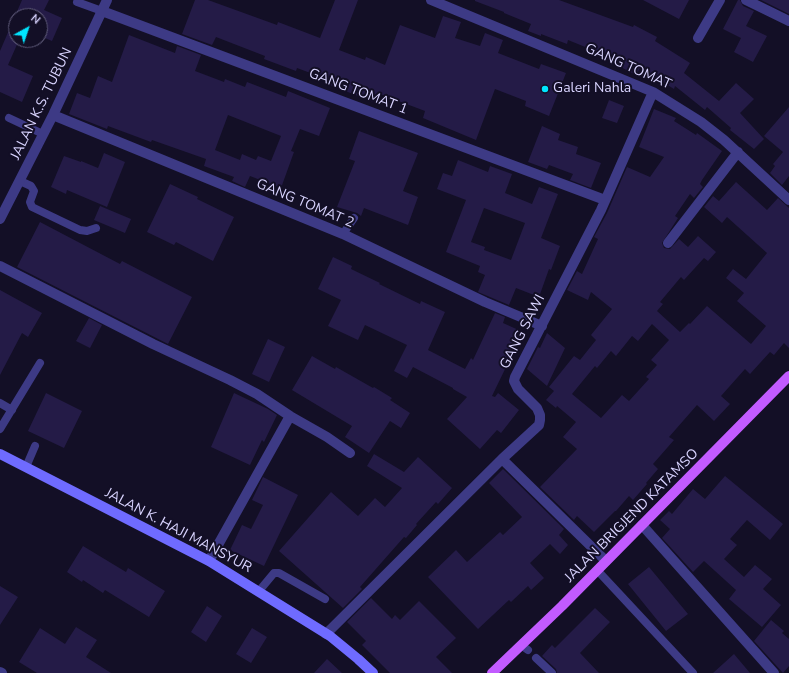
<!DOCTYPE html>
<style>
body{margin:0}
#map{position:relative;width:789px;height:673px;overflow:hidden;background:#130f26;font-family:"Nunito Sans",sans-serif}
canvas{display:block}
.north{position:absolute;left:8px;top:8px;width:40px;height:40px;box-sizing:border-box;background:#130f26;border:1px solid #625e7d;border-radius:50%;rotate:40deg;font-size:11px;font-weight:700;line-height:16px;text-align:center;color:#d9d4ff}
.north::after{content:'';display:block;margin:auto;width:14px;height:18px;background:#00e5ff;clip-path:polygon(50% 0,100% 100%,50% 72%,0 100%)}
</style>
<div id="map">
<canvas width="789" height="673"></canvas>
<div class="north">N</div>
</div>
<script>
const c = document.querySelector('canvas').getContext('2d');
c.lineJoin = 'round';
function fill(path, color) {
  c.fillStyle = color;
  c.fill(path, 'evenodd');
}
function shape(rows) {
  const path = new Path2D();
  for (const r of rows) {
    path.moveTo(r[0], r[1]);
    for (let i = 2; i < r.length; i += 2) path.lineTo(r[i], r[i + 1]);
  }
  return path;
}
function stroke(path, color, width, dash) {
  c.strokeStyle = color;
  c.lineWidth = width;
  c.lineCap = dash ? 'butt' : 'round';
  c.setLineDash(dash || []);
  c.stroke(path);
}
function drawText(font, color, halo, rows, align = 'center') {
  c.font = font + ' "Nunito Sans",sans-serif';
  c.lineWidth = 4;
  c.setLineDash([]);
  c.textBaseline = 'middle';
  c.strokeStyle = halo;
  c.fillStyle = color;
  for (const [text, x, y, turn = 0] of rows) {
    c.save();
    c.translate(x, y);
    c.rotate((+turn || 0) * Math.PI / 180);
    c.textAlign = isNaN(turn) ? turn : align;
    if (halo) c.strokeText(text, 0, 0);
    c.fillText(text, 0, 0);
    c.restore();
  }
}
fill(shape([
 [22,0,49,0,44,10,62,18,52,41,40,36,40,16,16,16,16,40,19,40,8,65,33,76,22,102,0,92,0,51],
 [195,0,208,0,277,25,278,22,320,38,335,0,358,0,339,50,365,60,366,57,385,65,400,25,435,38,443,16,461,22,455,38,480,46,485,33,503,40,498,53,539,69,541,64,566,73,549,116,525,106,526,101,495,89,476,140,423,118,425,111,380,94,376,103,330,85,332,81,297,68,296,71,264,59,265,56,216,37,212,45,182,34],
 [475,0,559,0,633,27,634,25,657,37,655,41,690,63,684,73,719,101,736,83,754,99,740,113,764,139,754,149,730,130,731,128,707,107,705,110,675,86,674,89,640,68,636,75,613,63,615,59,568,40,567,44,541,34,541,36,528,31,531,24,504,13,504,12,475,1],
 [643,0,689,0,679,19],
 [738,0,740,0,743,6,754,11,746,26,767,36,753,62,734,52,741,38,723,29],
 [761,0,789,0,789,14],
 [129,35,175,53,177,46,201,55,195,71,224,82,225,79,245,87,247,82,286,97,288,91,330,108,319,136,300,129,291,151,294,152,281,188,250,176,245,187,232,181,234,177,204,166,206,159,152,140,151,142,108,126,107,129,69,114,77,93,90,98,98,76,112,82],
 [228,115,281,136,271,161,258,156,256,160,242,154,240,160,215,150],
 [609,100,624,106,617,123,602,118],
 [789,107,789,176,782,185,770,173,775,166,773,164,783,152,764,136],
 [654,109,676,118,674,121,696,135,697,133,722,151,702,180,700,184,703,187,694,198,690,194,675,216,678,218,662,243,664,248,670,249,679,239,688,247,698,236,716,252,708,261,704,258,684,280,681,277,660,302,663,304,657,311,680,332,689,323,690,324,707,306,751,344,766,326,737,301,744,293,726,278,733,269,746,279,767,253,727,217,722,223,704,207,713,196,719,201,736,182,767,210,778,198,789,208,789,348,784,343,774,355,770,352,750,374,745,369,721,396,730,404,714,421,697,405,669,437,674,440,653,464,658,469,646,483,647,484,633,500,629,496,616,511,615,511,594,532,577,516,574,520,540,487,577,449,563,437,576,422,557,406,556,408,546,400,554,391,549,387,574,356,580,360,596,340,591,335,612,309,591,292,588,300,567,290,577,271,582,274,598,239,594,237,607,213,627,167,650,177,664,157,639,147],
 [652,324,669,340,651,360,657,365,646,377,649,379,629,401,622,395,601,418,572,394,595,366,597,368,611,351,616,356,632,336,638,341],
 [542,126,560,134,558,140,578,147,576,154,601,163,591,188,570,180,573,174,549,165,547,169,528,162],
 [359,131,418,153,403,191,418,197,408,225,364,208,361,216,357,213,337,207,355,161,349,159],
 [104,153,125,162,107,207,67,190,66,194,51,187,64,156,81,162,81,161,98,168],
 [458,160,488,172,490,166,512,174,505,193,532,204,539,187,558,194,541,238,560,246,551,270,549,269,539,297,516,288,509,305,478,292,485,275,478,272,480,266,446,252,466,200,437,189,443,173,452,176],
 [484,208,525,223,511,260,484,250,485,247,471,242],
 [170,184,198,197,197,199,234,217,213,261,176,242,174,245,147,232],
 [100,206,131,219,125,233,94,220],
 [40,222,120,264,122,261,192,297,168,344,17,267],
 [333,257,352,266,351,269,380,283,379,284,420,304,421,301,445,312,428,350,465,369,471,358,473,360,495,313,505,317,503,323,523,332,492,396,495,397,498,393,519,410,501,433,497,430,480,449,447,419,467,397,453,389,453,388,413,367,407,378,394,371,407,345,365,325,358,340,328,326,341,300,318,289],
 [0,290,42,313,28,337,22,333,0,375],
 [89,318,102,325,90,348,76,341],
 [547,333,565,348,547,386,527,369,538,347,540,348],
 [268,339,285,347,269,382,252,374],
 [312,356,335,369,336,367,373,388,374,387,392,398,390,400,410,413,401,428,390,421,369,453,345,437,352,426,292,390],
 [46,393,82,411,64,448,28,431],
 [234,393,268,409,277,415,264,442,262,440,250,465,211,447],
 [374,454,404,472,418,457,452,488,438,504,436,502,416,524,417,525,406,538,404,537,360,587,362,589,343,608,279,551,331,492,358,516,375,498,385,507,402,488,367,466],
 [503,469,564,529,559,535,568,545,560,554,550,544,530,563,544,578,531,590,528,586,511,602,509,600,478,629,428,577,456,550,467,562,500,532,503,535,522,517,489,483],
 [725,476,783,524,770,540,747,520,730,539,737,545,724,559,744,577,755,565,772,579,763,589,781,605,762,627,729,599,736,590,704,561,693,572,662,538,670,529,660,520,669,511,672,514,693,489,705,499],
 [263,477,298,495,264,566,230,550,242,525,251,529,263,505,252,500],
 [83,546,126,572,128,568,165,591,149,617,105,590,103,593,83,580,82,582,67,572],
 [649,567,688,614,666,631,628,584],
 [0,586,18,597,0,625],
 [371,598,392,619,395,615,400,620,419,601,456,638,436,657,452,673,390,673,362,645,366,641,347,622],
 [207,606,222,616,206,642,191,632],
 [595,608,610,622,580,653,599,673,557,673,556,669,542,656,552,645,555,648],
 [771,620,784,631,782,633,789,639,789,666,783,673,754,641],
 [76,627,97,640,86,657,111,673,37,673,19,662,40,628,65,644],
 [252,628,267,637,251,663,236,654],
 [734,654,750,673,713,673],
 [327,659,342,673,314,673]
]), '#241b47');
stroke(shape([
 [77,2,102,11],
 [9,118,43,134],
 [20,181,31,186,34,191,30,202,32,207,80,230,87,231,96,228],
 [343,234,354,218],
 [0,403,12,410],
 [0,429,40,363],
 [26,467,35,446],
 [597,570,693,673],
 [259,591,274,573,279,573,325,599],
 [521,645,528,650],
 [536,658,552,673]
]), '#3d3a85', 8);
stroke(shape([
 [431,0,653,92,701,122,724,140,789,200],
 [746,0,789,21],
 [102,11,605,200],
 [698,38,720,0],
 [53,115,343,234,485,302,542,326],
 [0,219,53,115,107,0],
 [668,243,738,152],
 [0,266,153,344,230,380,257,394,290,416],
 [642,525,774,673],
 [209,561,290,416,327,437,350,453],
 [606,561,502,459,539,425,540,420,540,415,537,408,518,389,514,381,515,377,601,210,653,92],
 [326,634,502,459],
 [0,672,2,673]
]), '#3d3a85', 10);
stroke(shape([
 [0,454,209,561,330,636,358,659,373,673]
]), '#6f6bff', 10);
stroke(shape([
 [492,673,562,606,789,376]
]), '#c25bff', 10);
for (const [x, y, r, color] of [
 [545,89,4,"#00e5ff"]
]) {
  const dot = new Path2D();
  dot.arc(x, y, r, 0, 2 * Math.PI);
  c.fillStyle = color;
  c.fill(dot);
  stroke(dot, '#130f26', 1.5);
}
drawText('14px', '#d9d4ff', '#130f26', [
 ["GANG TOMAT",628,67,24],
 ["GANG TOMAT 1",358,92,21],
 ["JALAN K.S. TUBUN",42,104,-64],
 ["GANG TOMAT 2",305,204,23],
 ["GANG SAWI",523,332,-63],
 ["JALAN BRIGJEND KATAMSO",632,516,-45],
 ["JALAN K. HAJI MANSYUR",178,531,28]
]);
drawText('14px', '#d9d4ff', '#130f26', [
 ["Galeri Nahla",553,89]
], 'left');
</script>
